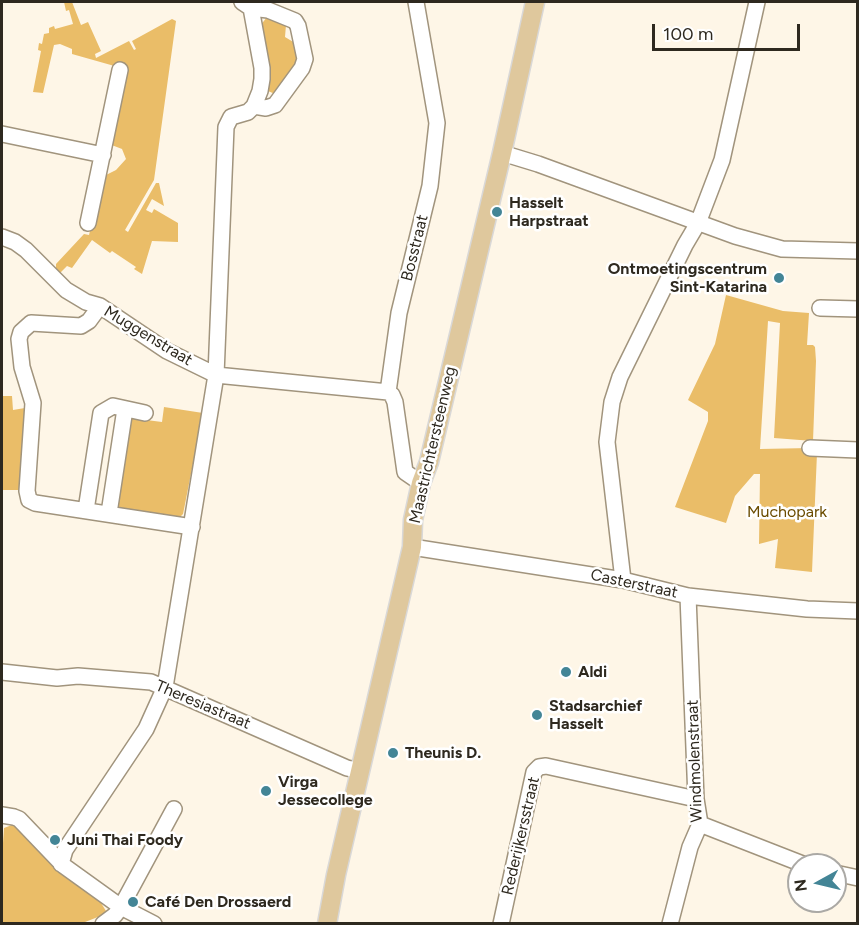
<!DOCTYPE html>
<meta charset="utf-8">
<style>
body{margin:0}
#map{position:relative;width:859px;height:925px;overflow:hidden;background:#fef6e7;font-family:Figtree,sans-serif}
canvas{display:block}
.frame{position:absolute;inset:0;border:3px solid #2e291f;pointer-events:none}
.north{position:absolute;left:787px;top:853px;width:60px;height:60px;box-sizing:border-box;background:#fff;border:2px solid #aba9a5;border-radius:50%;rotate:262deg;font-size:16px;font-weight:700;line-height:24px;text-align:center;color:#2e291f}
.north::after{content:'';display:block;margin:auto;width:21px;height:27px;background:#438596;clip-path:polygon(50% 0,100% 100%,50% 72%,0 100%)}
.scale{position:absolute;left:652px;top:24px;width:148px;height:27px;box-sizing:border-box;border:3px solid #2e291f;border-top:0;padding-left:8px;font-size:18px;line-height:21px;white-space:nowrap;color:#2e291f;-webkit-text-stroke:4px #fff;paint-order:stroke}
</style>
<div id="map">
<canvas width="859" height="925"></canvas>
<div class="frame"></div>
<div class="north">N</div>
<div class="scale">100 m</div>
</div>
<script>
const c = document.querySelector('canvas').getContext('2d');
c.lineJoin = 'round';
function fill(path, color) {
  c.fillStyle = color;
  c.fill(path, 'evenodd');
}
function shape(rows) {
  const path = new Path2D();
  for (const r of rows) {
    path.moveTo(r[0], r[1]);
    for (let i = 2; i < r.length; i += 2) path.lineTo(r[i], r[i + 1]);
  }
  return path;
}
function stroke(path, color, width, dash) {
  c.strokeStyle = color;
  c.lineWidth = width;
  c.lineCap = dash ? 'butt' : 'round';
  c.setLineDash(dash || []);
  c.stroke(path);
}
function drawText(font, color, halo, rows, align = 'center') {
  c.font = font + ' Figtree,sans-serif';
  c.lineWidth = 5;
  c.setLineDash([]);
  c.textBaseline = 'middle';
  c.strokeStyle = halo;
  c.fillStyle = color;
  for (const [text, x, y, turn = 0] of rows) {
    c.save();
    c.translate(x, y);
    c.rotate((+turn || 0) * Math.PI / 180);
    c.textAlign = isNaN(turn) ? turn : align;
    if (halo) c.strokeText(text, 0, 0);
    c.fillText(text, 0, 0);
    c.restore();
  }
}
fill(shape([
 [64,2,72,2,81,25,88,22,101,51,95,54,96,58,129,41,134,50,136,49,132,41,172,19,176,21,154,180,125,230,128,232,156,183,159,183,164,206,152,199,146,210,152,213,154,209,178,223,178,242,152,241,142,274,134,269,136,267,112,251,110,253,92,240,72,268,67,266,60,273,56,268,56,264,84,234,89,235,102,177,116,170,126,159,122,149,109,144,125,69,72,54,72,49,60,44,54,45,43,93,33,92,41,51,38,50,39,43,42,44,44,34,49,33,49,28,54,26,55,29,73,24,69,10,66,11],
 [267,17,284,19,292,29,286,25,285,37,300,46,302,58,275,94,268,91,263,97,260,26],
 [726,295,783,311,809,313,807,345,813,345,815,347,816,361,813,441,774,438,780,323,768,321,760,449,810,448,817,453,812,572,775,568,778,539,759,544,760,474,754,474,735,496,726,523,675,507,708,421,708,412,688,400,715,344],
 [2,396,12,396,13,410,25,408,24,490,2,490],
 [164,407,203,413,185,504,183,514,178,519,119,509,116,502,131,418,162,422],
 [12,825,16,825,98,898,106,911,103,915,80,924,2,924,2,858,4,828]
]), '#eabd68');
const minor = shape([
 [251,8,268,10,295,21,298,26,305,59,302,68,275,105,266,108,254,106],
 [2,134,103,155],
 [502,153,538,164,735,236,782,249,858,251],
 [88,223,120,70],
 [2,237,15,242,26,250,66,290,86,302,100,306,167,351,216,375,388,392],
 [100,306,89,321,81,326,31,323,21,332,19,339,22,367,33,403,27,491,29,500,35,503,192,527],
 [820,308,858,309],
 [388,392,399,313,430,186,437,123,416,2],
 [388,392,392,395,395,402,405,472,421,483],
 [810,448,858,450],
 [86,510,101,413,113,406,145,413],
 [109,513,125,409],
 [412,547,623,580,688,596,807,609,858,611],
 [623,580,607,442,612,402,620,377,685,245,698,223,722,160,757,2],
 [2,672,57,678,78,676,151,682,347,768,361,771],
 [2,815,14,817,19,819,64,866,121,907,154,924],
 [700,824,805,865],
 [61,864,65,850,146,729,165,687,216,375,226,127,231,117,248,112,254,106,260,91,262,79,262,68,251,8,242,2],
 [835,873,858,878],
 [103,924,115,915,121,907,174,809],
 [501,924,534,772,539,767,546,766,696,799],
 [670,924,690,847,700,824,696,799,688,596]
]);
const major = shape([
 [327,924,336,875,412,547,413,520,421,483,429,462,502,153,535,2]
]);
stroke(minor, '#a1947d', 18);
stroke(major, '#d9d8d7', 21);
stroke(minor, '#fff', 15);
stroke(major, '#dfc89d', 18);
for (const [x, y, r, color] of [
 [497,212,6,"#438596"],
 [779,278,6,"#438596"],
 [566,672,6,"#438596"],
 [537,715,6,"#438596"],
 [393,753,6,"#438596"],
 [266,791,6,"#438596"],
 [55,840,6,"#438596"],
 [133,902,6,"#438596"]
]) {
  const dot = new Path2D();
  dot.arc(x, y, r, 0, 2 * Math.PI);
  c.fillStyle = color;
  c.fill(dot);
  stroke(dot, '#fff', 2);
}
drawText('bold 16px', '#2e291f', '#fff', [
 ["Hasselt",509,203],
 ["Harpstraat",509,221],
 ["Ontmoetingscentrum",767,269,"right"],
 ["Sint-Katarina",767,287,"right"],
 ["Aldi",578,672],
 ["Stadsarchief",549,706],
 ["Hasselt",549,724],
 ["Theunis D.",405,753],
 ["Virga",278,782],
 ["Jessecollege",278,800],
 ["Juni Thai Foody",67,840],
 ["Café Den Drossaerd",145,902]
], 'left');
drawText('16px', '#2e291f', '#fff', [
 ["Bosstraat",415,248,-76],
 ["Muggenstraat",148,336,31],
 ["Maastrichtersteenweg",433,445,-77],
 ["Casterstraat",634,584,12],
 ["Theresiastraat",203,705,23],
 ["Windmolenstraat",695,761,-92],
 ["Rederijkersstraat",521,836,-77]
]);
drawText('16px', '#6b4c00', '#fff', [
 ["Muchopark",787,512]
]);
</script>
